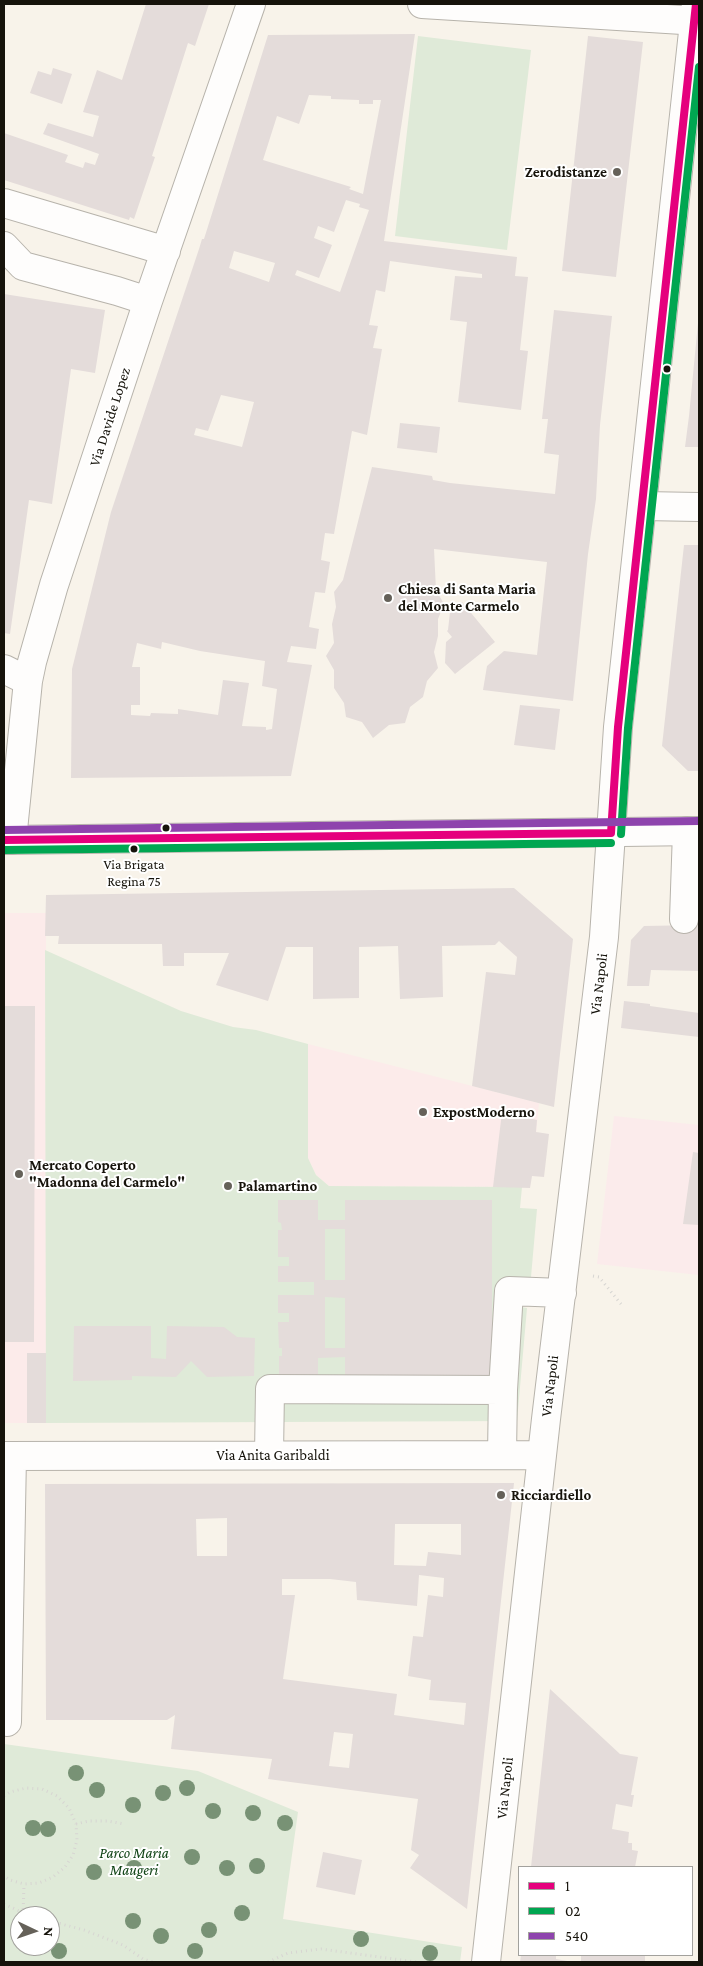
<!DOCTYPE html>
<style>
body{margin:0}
#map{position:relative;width:703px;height:1966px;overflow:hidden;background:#f8f3ea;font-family:"Crimson Pro",serif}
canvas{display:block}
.frame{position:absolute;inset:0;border:5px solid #16130b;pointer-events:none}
.legend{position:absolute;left:518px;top:1866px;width:175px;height:90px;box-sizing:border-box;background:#fff;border:1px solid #a2a19d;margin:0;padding:6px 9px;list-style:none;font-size:15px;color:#16130b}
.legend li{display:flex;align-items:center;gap:10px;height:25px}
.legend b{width:25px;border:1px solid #a2a19d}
.north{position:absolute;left:10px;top:1906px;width:50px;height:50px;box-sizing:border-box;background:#fff;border:1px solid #a2a19d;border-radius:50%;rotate:93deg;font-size:14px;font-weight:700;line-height:20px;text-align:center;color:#16130b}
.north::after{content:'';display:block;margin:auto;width:18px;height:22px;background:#656159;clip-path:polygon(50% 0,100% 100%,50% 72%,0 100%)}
</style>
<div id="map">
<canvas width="703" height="1966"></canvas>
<div class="frame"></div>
<ul class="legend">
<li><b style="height:6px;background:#e5007d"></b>1</li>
<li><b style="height:6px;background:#00a651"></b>02</li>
<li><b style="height:6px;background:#8e44ad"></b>540</li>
</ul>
<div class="north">N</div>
</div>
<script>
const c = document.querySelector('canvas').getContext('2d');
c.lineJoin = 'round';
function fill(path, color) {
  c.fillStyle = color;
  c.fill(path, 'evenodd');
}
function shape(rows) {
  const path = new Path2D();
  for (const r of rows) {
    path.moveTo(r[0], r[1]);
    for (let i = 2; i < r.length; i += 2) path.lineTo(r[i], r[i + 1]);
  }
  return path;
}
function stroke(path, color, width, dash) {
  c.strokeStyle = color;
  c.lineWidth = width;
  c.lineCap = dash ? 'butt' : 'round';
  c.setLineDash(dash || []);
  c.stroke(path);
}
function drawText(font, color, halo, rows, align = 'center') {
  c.font = font + ' "Crimson Pro",serif';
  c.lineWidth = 4;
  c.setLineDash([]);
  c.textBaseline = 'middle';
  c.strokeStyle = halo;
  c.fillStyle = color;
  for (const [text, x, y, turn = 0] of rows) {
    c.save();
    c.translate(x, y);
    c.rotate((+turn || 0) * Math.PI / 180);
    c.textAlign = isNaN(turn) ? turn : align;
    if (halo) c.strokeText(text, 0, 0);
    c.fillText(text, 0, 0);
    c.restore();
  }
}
fill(shape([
 [4,913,46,913,46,1423,4,1423],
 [308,1044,539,1103,532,1176,522,1187,329,1186,316,1175,308,1158]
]), '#fcebea');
fill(shape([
 [614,1116,699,1125,699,1275,597,1264]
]), '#fbebeb');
fill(shape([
 [418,36,531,50,507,250,395,236],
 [45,950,181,1011,233,1027,256,1030,308,1044,308,1158,316,1175,329,1186,522,1187,520,1208,537,1209,531,1277,522,1277,521,1307,527,1308,517,1421,46,1423],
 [4,1744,198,1771,298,1812,283,1919,462,1947,460,1962,4,1962],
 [20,1916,50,1916,50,1946,20,1946]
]), '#dfead8');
fill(shape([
 [146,4,209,4,195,46,188,43,152,156,155,157,134,219,130,217,129,220,4,180,4,133,68,155,65,162,83,168,85,162,95,165,99,154,43,134,48,123,93,137,99,116,83,112,97,70,122,80],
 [415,34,384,241,517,257,515,276,528,277,520,350,528,351,521,410,458,402,467,322,450,320,455,276,482,278,482,274,390,261,385,292,376,290,369,325,378,326,373,348,382,349,367,435,352,431,334,534,325,533,321,560,330,562,325,593,315,592,309,627,319,629,316,649,291,646,287,662,312,665,291,776,71,778,72,669,111,512,199,249,202,239,204,239,268,35],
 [309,95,331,96,331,99,359,100,359,104,373,104,373,100,381,100,363,194,349,189,351,187,263,160,277,116,299,124],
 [346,200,360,204,359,207,369,210,340,292,295,275,297,270,319,278,332,245,314,238,318,226,334,232],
 [234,251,275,263,269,282,229,268],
 [221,395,254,402,242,447,194,435,196,428,208,431],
 [162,642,200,651,265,661,262,686,277,689,272,729,266,730,266,727,242,726,249,683,223,680,218,715,178,709,178,714,151,713,150,716,131,715,131,705,140,705,140,667,132,667,137,643,161,649],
 [588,36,643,42,616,277,562,271],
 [53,68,72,74,62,104,30,93,38,71,51,75],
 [4,294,105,310,95,373,71,369,52,504,29,500,10,634,4,633],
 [554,310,612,316,600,425,596,499,588,554,573,701,483,690,487,666,504,651,537,655,547,562,434,549,436,590,444,604,438,619,438,636,434,652,438,668,427,681,423,697,410,707,405,723,389,725,373,738,362,722,346,717,344,703,334,688,334,670,326,656,334,643,332,624,336,607,334,592,343,580,372,467,432,476,433,480,450,483,555,494,559,455,544,453,548,419,542,419],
 [698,323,699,447,685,447,689,416],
 [400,423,440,427,437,453,397,448],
 [684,545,699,545,699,771,688,771,662,746],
 [462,602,495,642,455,674,445,663,446,642,452,637,447,631,448,630,450,612],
 [520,705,560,709,555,750,514,745],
 [514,888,573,939,554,1107,472,1086,486,972,515,975,517,957,499,941,495,945,442,946,443,997,400,999,398,946,359,947,359,998,313,999,313,947,286,947,268,1001,216,985,229,953,184,953,184,966,163,966,162,944,58,944,59,936,45,936,46,895],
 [699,925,699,971,651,970,649,986,627,986,631,940,644,926],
 [624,1001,650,1004,650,1006,699,1013,699,1037,621,1028],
 [4,1006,35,1006,34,1342,4,1342],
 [502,1112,537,1120,536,1132,549,1134,544,1177,532,1176,530,1188,493,1187],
 [693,1152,699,1153,699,1225,683,1224],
 [278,1200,318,1200,318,1220,345,1220,345,1200,492,1200,492,1377,345,1377,345,1357,318,1358,318,1378,279,1378,279,1356,282,1356,282,1348,279,1348,278,1322,289,1322,289,1313,278,1313,278,1295,314,1295,314,1282,278,1282,278,1266,289,1266,289,1257,278,1257,278,1230,282,1230,281,1223,278,1222],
 [325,1229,345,1229,345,1280,325,1280],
 [325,1297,345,1298,345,1348,325,1348],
 [74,1326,151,1326,151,1358,166,1359,167,1326,224,1327,237,1337,255,1338,254,1376,207,1377,191,1361,176,1377,132,1376,132,1380,73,1381],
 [27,1353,46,1353,46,1423,27,1423],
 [514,1483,467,1909,410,1868,419,1855,411,1850,418,1799,268,1779,272,1759,171,1749,175,1715,167,1720,46,1720,45,1484],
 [227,1518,227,1556,197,1556,196,1519],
 [395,1524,461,1524,461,1555,428,1552,426,1566,394,1565],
 [419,1575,444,1578,443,1597,428,1595,423,1637,413,1636,408,1676,431,1680,429,1700,466,1703,464,1725,394,1715,397,1694,283,1679,295,1595,282,1595,282,1579,330,1579,356,1582,357,1600,417,1606],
 [334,1732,353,1734,349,1768,329,1766],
 [550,1689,620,1754,638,1757,631,1795,634,1795,632,1807,616,1804,612,1829,629,1832,628,1843,632,1843,632,1850,638,1851,635,1867,531,1867],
 [323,1852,362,1860,355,1895,316,1887],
 [521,1955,556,1955,556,1959,573,1962,520,1962],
 [581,1955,645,1955,645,1962,581,1962]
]), '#e4dcda');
const minor = shape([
 [422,4,699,21],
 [4,203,166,251],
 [4,246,23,266,117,291,148,301],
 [643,506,699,507],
 [4,669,28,681],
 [12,840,28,681,32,662,54,585,148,301,251,4],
 [684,919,687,831],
 [269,1455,270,1389,503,1390,509,1291,562,1293],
 [502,1455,503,1390],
 [4,1456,542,1455],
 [7,1722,12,1456],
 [486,1962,546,1419,604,937,611,833]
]);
const major = shape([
 [611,833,618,727,696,4],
 [4,840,699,831]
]);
stroke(minor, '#b7b3ab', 30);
stroke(major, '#b7b3ab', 30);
stroke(shape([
 [593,1276,599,1277,621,1304],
 [4,1796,10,1792,26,1788,42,1789,57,1796,69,1808,76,1824,77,1840,73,1855,65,1867,53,1877,39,1883,24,1884,10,1880,4,1876],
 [76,1824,89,1821,108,1821,124,1824],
 [4,1904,30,1916],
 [23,1914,24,1884],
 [50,1921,84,1930,123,1945,143,1959,153,1962],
 [268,1962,288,1953,321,1949,416,1962]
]), '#d7d5d2', 3, [1, 4]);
stroke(minor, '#fefdfc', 28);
stroke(major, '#fefdfc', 28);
stroke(shape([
 [611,833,618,727,696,4],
 [4,840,611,833]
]), '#e5007d', 8);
stroke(shape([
 [621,834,628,728,699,67],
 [4,850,611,843]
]), '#00a651', 8);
stroke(shape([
 [4,830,699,821]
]), '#8e44ad', 8);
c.fillStyle = '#789275';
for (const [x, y] of [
 [76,1773],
 [187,1788],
 [97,1790],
 [163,1793],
 [133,1805],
 [213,1811],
 [253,1813],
 [285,1823],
 [33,1828],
 [48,1829],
 [192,1857],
 [257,1866],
 [134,1868],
 [227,1868],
 [94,1872],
 [242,1913],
 [133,1921],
 [209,1930],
 [161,1936],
 [361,1939],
 [59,1951],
 [195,1951],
 [430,1953]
]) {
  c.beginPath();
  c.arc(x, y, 8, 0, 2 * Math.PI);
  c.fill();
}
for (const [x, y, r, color] of [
 [617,172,5,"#656159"],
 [667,369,4.5,"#16130b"],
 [388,598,5,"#656159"],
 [166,828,4.5,"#16130b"],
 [134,849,4.5,"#16130b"],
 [423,1112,5,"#656159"],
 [19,1174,5,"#656159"],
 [228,1186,5,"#656159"],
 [501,1495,5,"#656159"]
]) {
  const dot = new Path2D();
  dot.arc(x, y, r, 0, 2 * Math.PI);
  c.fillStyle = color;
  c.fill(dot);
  stroke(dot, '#fff', 2);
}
drawText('14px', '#16130b', '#fff', [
 ["Via Brigata",134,865],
 ["Regina 75",134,882]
]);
drawText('bold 15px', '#16130b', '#fff', [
 ["Zerodistanze",607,172,"right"],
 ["Chiesa di Santa Maria",398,589],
 ["del Monte Carmelo",398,606],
 ["ExpostModerno",433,1112],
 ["Mercato Coperto",29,1165],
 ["\"Madonna del Carmelo\"",29,1182],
 ["Palamartino",238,1186],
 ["Ricciardiello",511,1495]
], 'left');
drawText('15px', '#16130b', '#fff', [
 ["Via Davide Lopez",110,417,-72],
 ["Via Napoli",599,984,-83],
 ["Via Napoli",550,1386,-83],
 ["Via Anita Garibaldi",273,1455],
 ["Via Napoli",505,1788,-84]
]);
drawText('italic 15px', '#0f4315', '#fff', [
 ["Parco Maria",134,1853],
 ["Maugeri",134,1870]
]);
</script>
